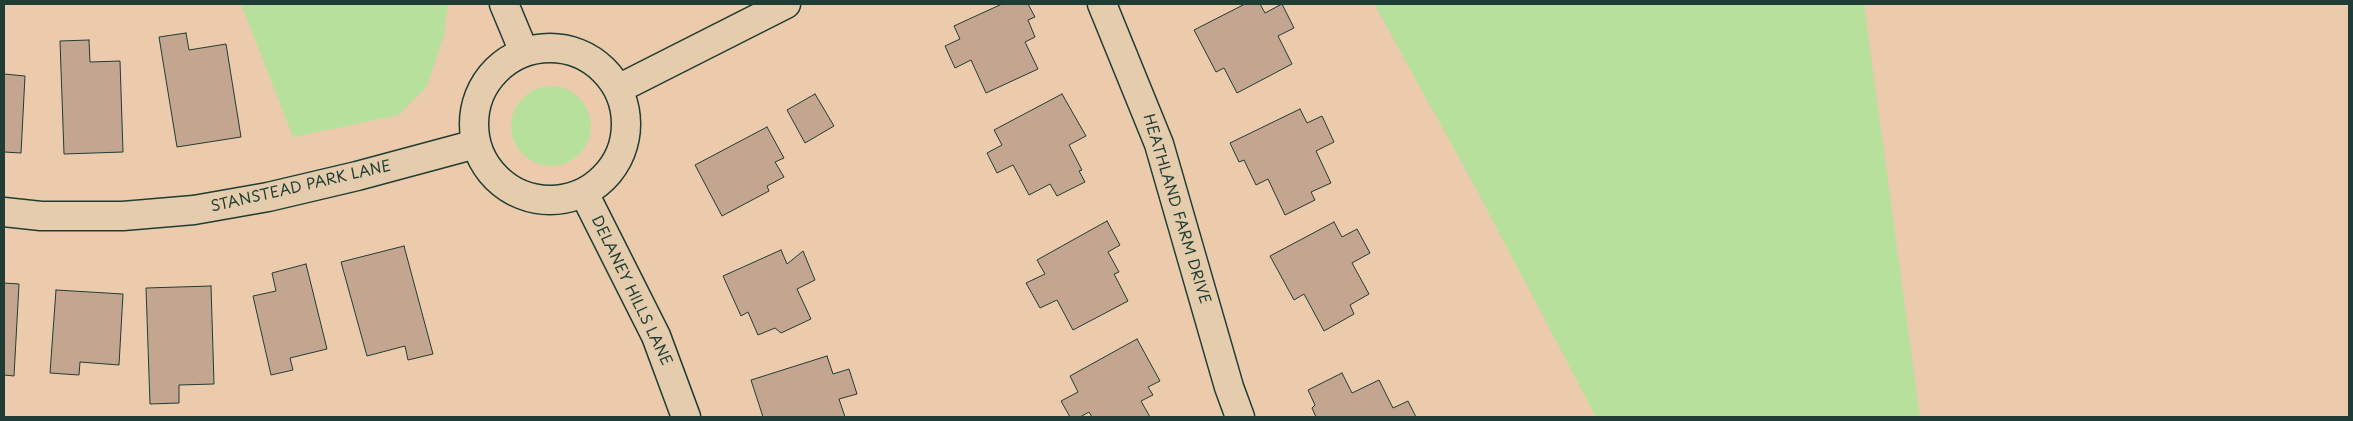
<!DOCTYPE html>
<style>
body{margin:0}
#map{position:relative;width:2353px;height:421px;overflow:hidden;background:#eccbad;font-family:"Playpen Sans",sans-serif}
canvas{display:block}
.frame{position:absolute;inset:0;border:5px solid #1f3d34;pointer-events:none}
</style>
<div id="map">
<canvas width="2353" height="421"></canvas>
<div class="frame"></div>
</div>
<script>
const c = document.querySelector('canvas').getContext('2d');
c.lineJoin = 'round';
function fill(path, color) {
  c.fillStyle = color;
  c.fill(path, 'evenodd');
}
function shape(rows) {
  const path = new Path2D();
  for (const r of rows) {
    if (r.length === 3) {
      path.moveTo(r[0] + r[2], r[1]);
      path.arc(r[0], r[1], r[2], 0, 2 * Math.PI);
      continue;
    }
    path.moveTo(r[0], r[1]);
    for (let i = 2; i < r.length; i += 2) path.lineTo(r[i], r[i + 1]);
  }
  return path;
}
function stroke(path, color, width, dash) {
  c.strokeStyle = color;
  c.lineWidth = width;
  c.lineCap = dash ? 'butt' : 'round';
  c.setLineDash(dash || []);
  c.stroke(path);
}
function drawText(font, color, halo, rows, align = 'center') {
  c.font = font + ' "Playpen Sans",sans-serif';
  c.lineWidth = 4;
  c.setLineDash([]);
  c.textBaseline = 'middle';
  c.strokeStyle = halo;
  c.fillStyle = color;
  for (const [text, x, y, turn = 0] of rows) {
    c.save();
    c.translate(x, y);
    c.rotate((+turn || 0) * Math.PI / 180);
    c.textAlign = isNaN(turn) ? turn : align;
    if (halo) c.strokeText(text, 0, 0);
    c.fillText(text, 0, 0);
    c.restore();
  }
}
fill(shape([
 [241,4,448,4,444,35,427,86,399,115,293,137],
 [1374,4,1864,4,1920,417,1596,417,1475,187],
 [551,126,40]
]), '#b7e09c');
const building = shape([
 [1002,4,1028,4,1035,17,1028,20,1035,37,1025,42,1038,69,986,93,971,60,955,68,945,46,960,39,954,26,1002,4],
 [1245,4,1260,4,1265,13,1282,4,1294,28,1278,36,1292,64,1237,93,1224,68,1216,72,1194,30,1245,4],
 [186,33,189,50,226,44,241,137,177,147,159,37,186,33],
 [89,40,90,62,120,61,123,152,64,154,60,41,89,40],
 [4,74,25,76,21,153,4,152,4,74],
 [815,94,834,126,805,143,787,110,815,94],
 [1062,94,1086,136,1069,145,1082,170,1079,171,1085,182,1057,196,1050,184,1029,195,1013,165,997,173,987,153,1002,145,994,130,1062,94],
 [1300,109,1307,123,1322,116,1334,142,1316,151,1331,183,1311,192,1315,200,1285,215,1268,179,1256,185,1244,160,1239,162,1230,143,1300,109],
 [767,127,784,158,775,162,784,177,767,186,769,191,722,216,695,165,767,127],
 [1107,221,1120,245,1108,252,1119,272,1114,274,1128,301,1073,330,1057,300,1040,308,1026,283,1045,274,1037,260,1107,221],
 [1334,222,1342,237,1357,229,1370,253,1352,263,1369,294,1350,305,1354,314,1324,331,1304,294,1294,300,1270,256,1334,222],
 [404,246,433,354,408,360,405,346,367,356,341,262,404,246],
 [781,250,787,264,803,251,815,280,797,289,811,319,781,333,775,328,758,335,748,312,741,316,723,276,781,250],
 [306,264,327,349,290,358,293,370,271,375,253,296,276,291,272,273,306,264],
 [4,283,19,284,14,376,4,375,4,283],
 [211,286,214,384,179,385,179,403,150,404,146,288,211,286],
 [56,290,123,294,119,365,80,362,79,375,50,373,56,290],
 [1137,339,1160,381,1148,387,1153,395,1141,401,1150,417,1092,417,1089,412,1080,417,1070,417,1061,401,1078,392,1070,376,1137,339],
 [827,356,833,374,849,369,857,394,839,399,845,417,763,417,751,380,827,356],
 [1342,373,1352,393,1379,380,1393,408,1408,401,1416,417,1316,417,1312,408,1315,405,1308,390,1342,373]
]);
fill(building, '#c4a58f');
stroke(building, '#1f3d34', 1);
const street = shape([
 [504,4,524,52],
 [1102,4,1159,144,1229,387,1240,417],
 [550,124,76],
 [618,89,786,4],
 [584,193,656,336,686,417],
 [4,212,41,216,123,216,194,210,268,197,357,176,476,144]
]);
stroke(street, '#1f3d34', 31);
stroke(street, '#e4ccac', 28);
drawText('15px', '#1f3d34', '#e4ccac', [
 ["STANSTEAD PARK LANE",301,187,-13],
 ["HEATHLAND FARM DRIVE",1176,209,73],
 ["DELANEY HILLS LANE",631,291,64]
]);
</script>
